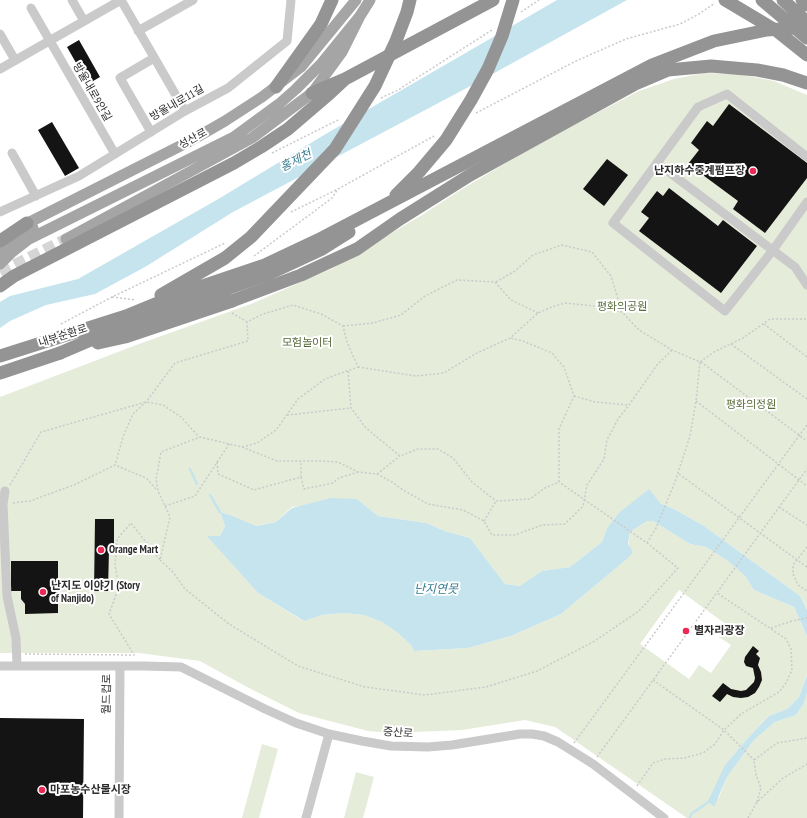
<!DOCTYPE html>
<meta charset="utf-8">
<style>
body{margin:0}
canvas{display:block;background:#fff}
</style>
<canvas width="807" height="818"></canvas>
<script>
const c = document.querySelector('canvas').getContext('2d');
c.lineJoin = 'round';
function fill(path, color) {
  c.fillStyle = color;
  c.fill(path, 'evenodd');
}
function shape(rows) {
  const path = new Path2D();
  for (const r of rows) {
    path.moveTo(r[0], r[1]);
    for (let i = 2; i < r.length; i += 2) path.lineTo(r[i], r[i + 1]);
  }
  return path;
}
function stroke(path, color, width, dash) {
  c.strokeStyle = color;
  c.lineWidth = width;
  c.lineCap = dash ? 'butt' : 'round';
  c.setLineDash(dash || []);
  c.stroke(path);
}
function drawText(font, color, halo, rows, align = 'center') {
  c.font = font + ' "PT Sans Narrow","Noto Sans KR",sans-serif';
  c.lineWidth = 4;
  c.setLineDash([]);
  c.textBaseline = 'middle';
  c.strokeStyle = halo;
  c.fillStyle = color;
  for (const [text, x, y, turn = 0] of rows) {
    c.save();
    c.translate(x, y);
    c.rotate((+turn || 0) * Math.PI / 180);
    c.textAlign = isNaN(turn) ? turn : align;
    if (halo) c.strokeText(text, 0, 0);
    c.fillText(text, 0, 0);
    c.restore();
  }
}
fill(shape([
 [704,73,738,74,774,81,807,95,807,610,800,596,704,526,674,509,660,503,607,528,602,542,570,567,542,571,521,586,505,584,470,538,445,531,426,523,378,516,357,499,292,507,276,522,255,526,233,516,220,512,225,526,220,536,208,536,258,593,303,621,322,615,344,613,364,615,382,622,398,633,411,645,414,651,468,648,511,636,561,614,627,559,630,532,647,521,653,521,690,544,706,547,728,561,745,576,754,590,794,607,807,636,807,674,799,697,787,709,769,716,746,740,725,765,718,800,727,777,754,740,775,722,796,715,804,703,807,693,807,818,687,818,555,727,525,720,462,730,392,733,368,731,299,713,247,687,200,661,139,653,0,653,0,397,139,344,251,304,331,269,422,215,459,191,539,143,639,91,674,79],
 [679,590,727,625,719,637,731,645,711,673,699,665,689,679,640,644],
 [262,744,278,749,259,818,242,818],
 [356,772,374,777,363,818,344,818]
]), '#e6ecda');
fill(shape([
 [557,0,627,0,478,82,233,212,145,267,95,294,46,305,10,321,0,328,0,302,10,296,78,279,220,198,324,135],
 [649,489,660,503,674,509,704,526,800,596,807,610,807,636,794,607,754,590,745,576,728,561,706,547,690,544,653,521,647,521,630,532,628,544,633,552,627,559,561,614,511,636,468,648,414,651,411,645,398,633,382,622,364,615,344,613,322,615,304,621,258,593,207,536,220,536,225,526,220,512,233,516,256,526,276,522,292,508,331,498,357,499,378,516,426,523,445,531,470,538,505,584,520,586,542,571,570,567,602,542,607,528,620,512],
 [807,675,807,693,804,703,796,715,775,722,754,740,727,777,714,807,708,801,725,765,746,740,769,716,787,709,799,697]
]), '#c5e4ed');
stroke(shape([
 [190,469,197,484],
 [210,495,220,512],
 [690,818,691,814,710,801]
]), '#c5e4ed', 2.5);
fill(shape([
 [79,40,100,77,88,84,67,47],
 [729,104,807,163,807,178,765,233,733,209,738,201,688,164,699,150,691,143,707,121,713,126],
 [52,122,79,168,65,176,38,130],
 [607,159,628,175,604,206,583,189],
 [669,188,718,226,723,220,757,246,721,293,639,231,649,218,641,212,657,191,663,196],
 [95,519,114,519,114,549,109,549,108,591,94,591],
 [11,561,58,561,58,613,25,614,25,604,21,599,21,591,11,591],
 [753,646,759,651,756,654,760,658,758,665,761,672,762,680,759,687,755,693,748,697,741,698,733,697,727,694,720,702,712,696,723,683,731,689,741,691,746,690,754,682,755,678,753,668,746,666,744,662,745,657],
 [0,718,84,719,83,818,0,818]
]), '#141414');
stroke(shape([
 [0,272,66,239]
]), '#d5d5d5', 11, [11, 5.5]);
stroke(shape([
 [521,12,539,0],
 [381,98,398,90,492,30],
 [476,113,576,61,626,39,680,24,699,14,715,3],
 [272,153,340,119],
 [291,212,336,190],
 [254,256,332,198,338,189,434,136],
 [496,282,515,271,533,255,562,245,592,252,611,276,622,312],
 [112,297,136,300],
 [232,313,247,322],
 [61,324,112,297,225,243],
 [764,324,807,357],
 [343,326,373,323,401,315,425,296,457,280,495,282,511,300,538,313],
 [731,344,807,399],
 [701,362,807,441],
 [358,367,416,376,444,373,475,354,510,338,538,313,552,307,565,303,594,306,622,312,639,330,672,350,700,362,714,352,743,338,770,319,807,319],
 [348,371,351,408,366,428,400,456,418,449,438,449,453,458,472,482,496,501,530,499,545,488,559,482,559,429,574,396,564,367,552,353,523,341,510,338],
 [574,396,595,402,629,405],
 [696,401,807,486],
 [287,415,351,408],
 [242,447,277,461,323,461,338,462,358,472,377,474,392,482,403,490,428,504,463,510,484,521,492,535,515,535,542,525,565,524,583,506,587,485,604,459,607,440,618,419,629,405,657,365,672,350],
 [217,462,218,474,254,490,301,477,301,461],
 [377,474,400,456],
 [679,474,807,567],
 [301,477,304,489,333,483,339,478,358,472],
 [10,485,41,432,146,402,163,405,181,417,199,437],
 [13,503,30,501,74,485,115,465,146,478,157,490],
 [165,506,195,496,229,444],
 [779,507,807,525],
 [484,521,496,501],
 [647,543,656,528,675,482,690,436,696,401,700,362],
 [807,547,793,565,793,574,798,585,807,591],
 [160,560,173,572,185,589,229,624,298,666,365,687,425,695,486,687,537,671,593,642,639,611,678,568,647,543,559,482],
 [771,628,792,621,807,618],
 [25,654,134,655,109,614,119,587,115,565,117,539,131,523,160,560,170,517,158,491,156,479,161,452,200,437,242,447,257,443,276,430,298,399,325,379,358,367,347,342,343,326,321,314,293,305,263,314,247,322,248,341,175,363,146,402,133,414,124,434,115,465],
 [653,680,724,730,754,760],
 [574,743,807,425],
 [597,757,807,469],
 [637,786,653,763,665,759,684,758,703,753,715,744,724,730,741,714,779,692,786,683,792,670,791,649,786,639,717,593],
 [757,802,761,788,756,775,754,760,777,743,807,738],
 [748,818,757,802,783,778,807,764]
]), '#cacaca', 1.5, [2, 2]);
stroke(shape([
 [72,0,84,21],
 [121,0,185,111],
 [31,8,115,154],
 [138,31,193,0],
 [0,34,15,60],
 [0,69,121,0],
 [151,132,120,78,154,58],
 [12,153,36,196],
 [807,157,727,94,698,107,613,223,725,311,773,250,807,202],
 [657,163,795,267,807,285],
 [0,212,79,176,185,111,228,88,287,41,291,0],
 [5,491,3,504,7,596,16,638,17,666],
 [0,666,144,666,181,667,265,709,296,723,329,734,362,741,391,746,428,747,452,745,520,734,532,734,544,736,558,742,593,764,664,818],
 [119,818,120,666],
 [306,818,329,734]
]), '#cacaca', 9);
stroke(shape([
 [20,227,192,140,225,121,262,97,301,67,356,0],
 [66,239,252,138,312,93,342,52,360,16,370,0],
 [0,251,11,242,33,228],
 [0,264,11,253,29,239,234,137,279,104,296,89,321,64,360,16]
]), '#a5a5a5', 11);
stroke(shape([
 [725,0,777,31,807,55],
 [762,0,807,38],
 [783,0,807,22],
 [802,0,807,5],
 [276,87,321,24,332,0],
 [312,93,345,79,493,0],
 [0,241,27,223],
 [0,286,14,276,234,163,261,147,288,129,330,93,345,79],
 [232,301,301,275,357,249,400,219,470,175,635,84,668,70,711,66,757,70,783,75,807,83],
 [0,373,60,353]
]), '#949494', 13);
stroke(shape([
 [396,195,419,172,446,140,471,100,488,69,502,36,513,0],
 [161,295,225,258,251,237,335,149,375,86,396,41,407,12,410,0],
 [98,343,125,337,232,301],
 [60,353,121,327,266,275,322,249,349,232],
 [0,356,126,316,182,293,265,265,318,240,652,65,714,41,767,30,807,27]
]), '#949494', 13);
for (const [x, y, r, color] of [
 [753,171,4,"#ec2856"],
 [101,550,4,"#ec2856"],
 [43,592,4,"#ec2856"],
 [686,631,4,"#ec2856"],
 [42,790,4,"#ec2856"]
]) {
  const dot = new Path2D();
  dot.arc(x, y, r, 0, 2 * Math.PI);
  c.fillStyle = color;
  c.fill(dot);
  stroke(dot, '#fff', 1.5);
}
drawText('11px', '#2d2d2d', '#fff', [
 ["방울내로9안길",92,92,60],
 ["방울내로11길",177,103,-30],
 ["성산로",193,139,-29],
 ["내부순환로",63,336,-18],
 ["월드컵로",107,694,-89],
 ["증산로",398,733,4]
]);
drawText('bold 11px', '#2d2d2d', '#fff', [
 ["난지하수중계펌프장",745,171,"right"],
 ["Orange Mart",109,550],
 ["난지도 이야기 (Story",51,586],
 ["of Nanjido)",51,599],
 ["별자리광장",694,631],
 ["마포농수산물시장",50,790]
], 'left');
drawText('11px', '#586b39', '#fff', [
 ["평화의공원",622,307],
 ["모험놀이터",307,343],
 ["평화의정원",751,405]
]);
drawText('italic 12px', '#387e93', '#fff', [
 ["홍제천",296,161,-27],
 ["난지연못",436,590]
]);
</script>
